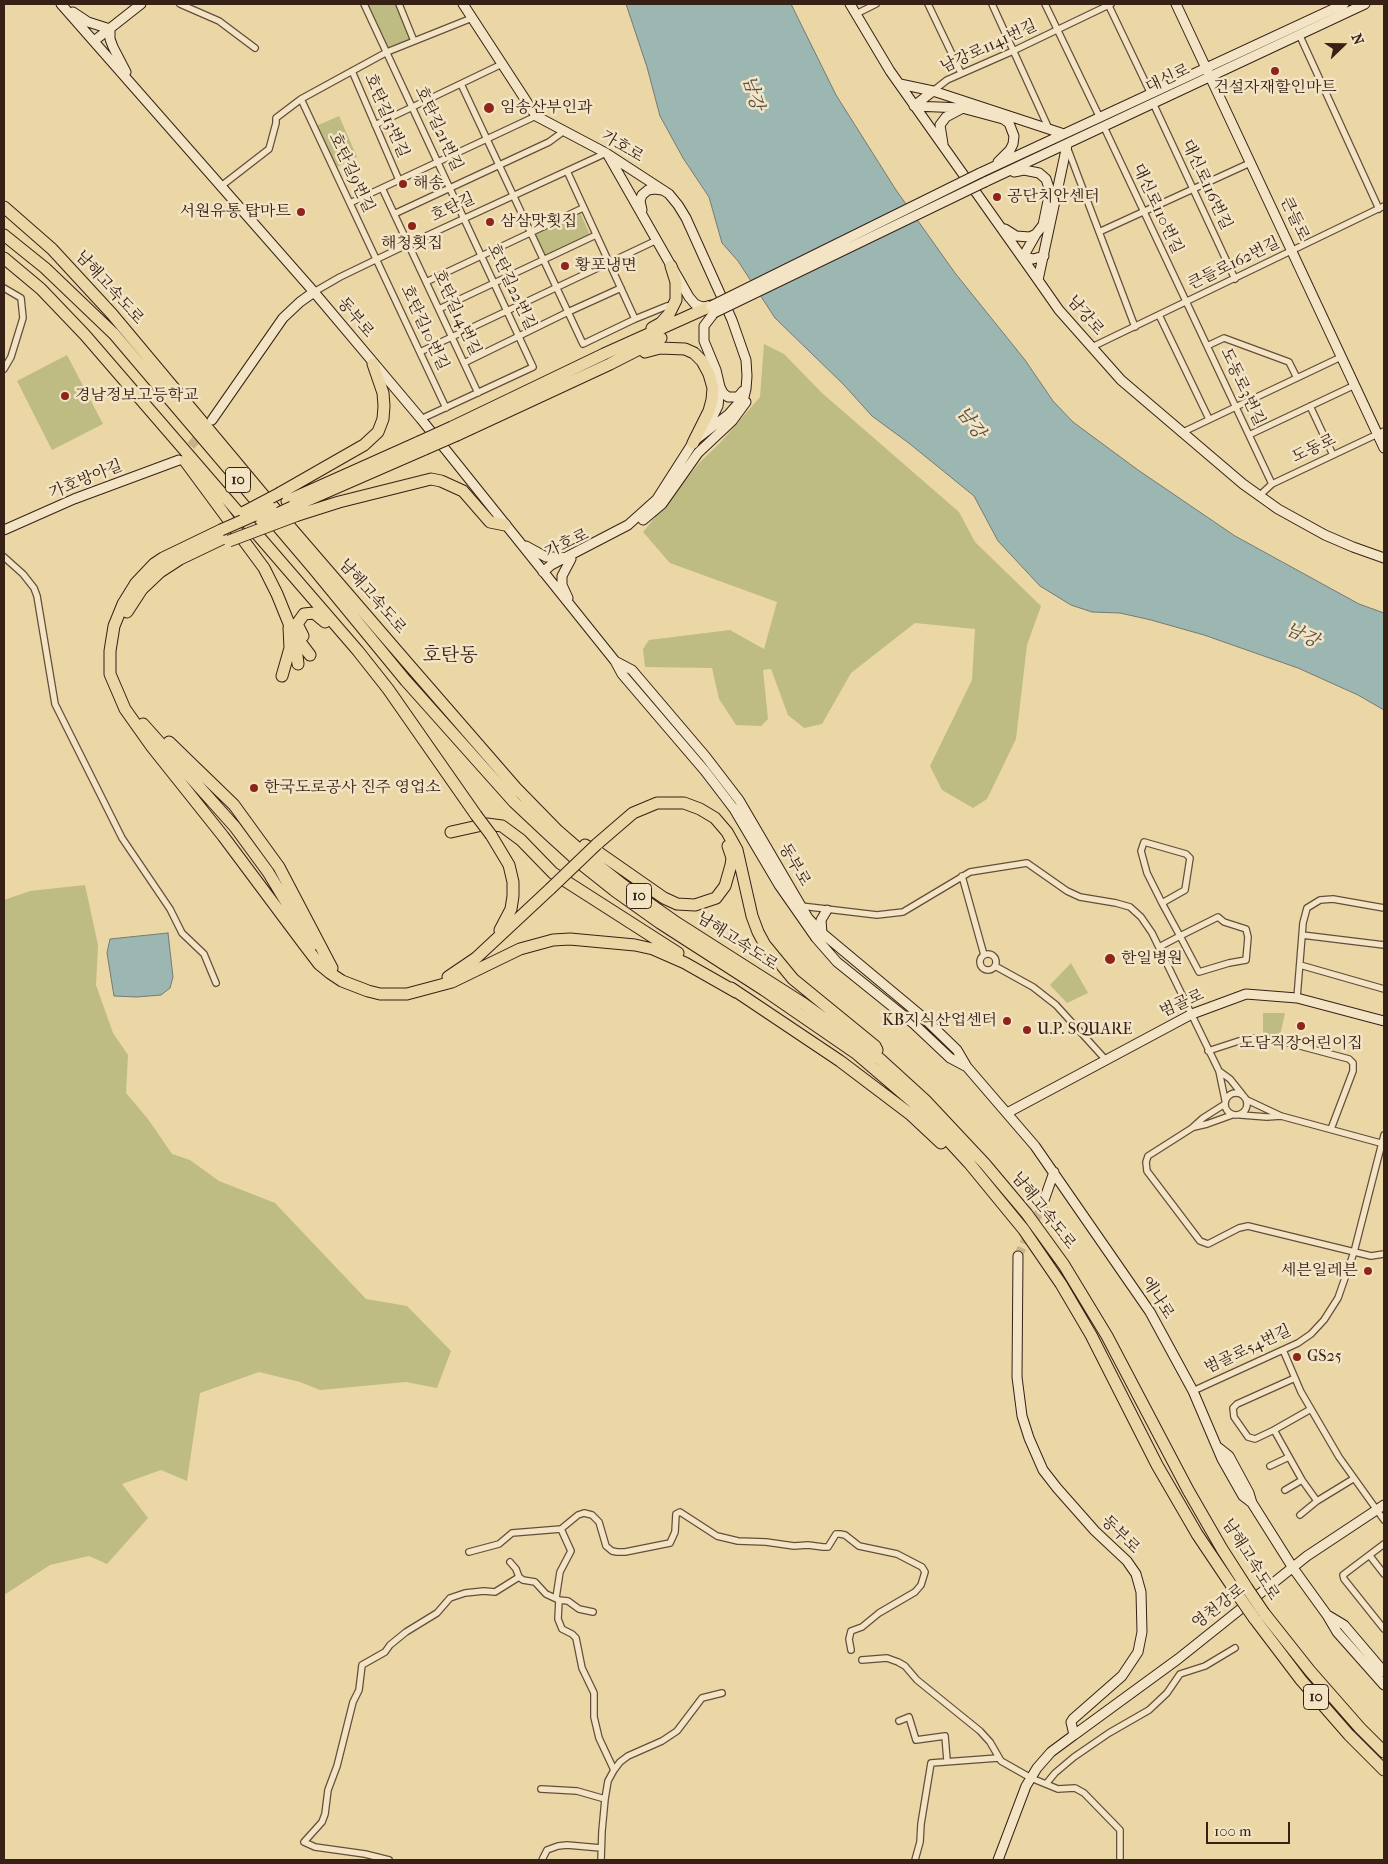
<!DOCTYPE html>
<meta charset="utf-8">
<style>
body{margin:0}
#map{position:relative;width:1388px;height:1864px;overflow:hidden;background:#ebd6a6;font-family:"IM FELL French Canon",serif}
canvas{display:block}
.frame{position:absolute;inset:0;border:5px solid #372117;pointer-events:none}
.north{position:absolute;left:1318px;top:20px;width:50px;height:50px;-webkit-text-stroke:4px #f2e4c5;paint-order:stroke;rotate:68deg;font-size:14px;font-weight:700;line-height:20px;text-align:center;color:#372117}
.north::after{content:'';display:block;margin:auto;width:18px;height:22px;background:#372117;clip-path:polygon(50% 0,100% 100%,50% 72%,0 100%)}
.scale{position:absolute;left:1206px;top:1822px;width:84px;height:22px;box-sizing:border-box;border:2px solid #372117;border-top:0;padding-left:6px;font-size:15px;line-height:18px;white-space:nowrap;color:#372117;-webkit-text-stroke:4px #f2e4c5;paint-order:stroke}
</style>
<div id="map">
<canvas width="1388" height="1864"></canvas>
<div class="frame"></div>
<div class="north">N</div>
<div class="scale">100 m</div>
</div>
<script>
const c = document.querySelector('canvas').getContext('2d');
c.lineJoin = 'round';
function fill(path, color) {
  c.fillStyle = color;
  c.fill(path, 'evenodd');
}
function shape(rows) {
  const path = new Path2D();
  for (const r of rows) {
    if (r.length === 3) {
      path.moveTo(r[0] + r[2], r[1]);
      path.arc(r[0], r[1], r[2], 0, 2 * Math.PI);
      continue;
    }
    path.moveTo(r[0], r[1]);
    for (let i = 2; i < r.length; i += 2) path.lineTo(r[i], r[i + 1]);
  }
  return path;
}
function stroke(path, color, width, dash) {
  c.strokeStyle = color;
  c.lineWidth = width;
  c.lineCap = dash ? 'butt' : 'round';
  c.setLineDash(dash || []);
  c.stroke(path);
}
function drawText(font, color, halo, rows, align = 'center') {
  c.font = font + ' "IM FELL French Canon","Noto Serif KR",serif';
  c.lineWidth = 5;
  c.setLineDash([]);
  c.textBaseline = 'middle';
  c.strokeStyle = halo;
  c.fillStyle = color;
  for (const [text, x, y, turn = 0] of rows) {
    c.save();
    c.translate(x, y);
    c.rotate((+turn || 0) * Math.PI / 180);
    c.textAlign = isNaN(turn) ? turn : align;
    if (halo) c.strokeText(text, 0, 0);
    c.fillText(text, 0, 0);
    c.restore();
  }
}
fill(shape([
 [364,4,398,4,413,40,387,50],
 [339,116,357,157,335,168,316,126],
 [580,212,590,235,544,256,534,234],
 [764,344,784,354,822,393,959,512,975,542,1041,606,1027,645,1016,739,987,799,973,808,942,790,930,766,972,680,975,629,915,623,851,673,822,724,804,728,788,715,771,669,763,670,768,719,761,726,736,725,719,699,712,668,645,667,643,649,649,640,730,630,764,649,777,602,670,563,643,532,700,462,719,444,760,397],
 [67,355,103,424,52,450,17,381],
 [85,885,98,945,96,985,113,1033,128,1055,126,1093,148,1119,172,1154,190,1160,219,1181,275,1203,366,1299,407,1306,451,1351,437,1388,406,1382,320,1390,300,1382,259,1372,200,1393,187,1481,161,1470,122,1484,148,1518,107,1564,89,1556,50,1565,4,1595,4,900,30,891],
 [1071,963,1088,993,1067,1003,1050,985],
 [1263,1013,1285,1013,1280,1036,1263,1033]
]), '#bebc82');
const water = shape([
 [626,4,791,4,836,95,896,190,955,273,1025,360,1053,401,1073,422,1138,470,1235,536,1359,604,1384,613,1384,710,1358,695,1298,668,1204,635,1151,620,1120,613,1092,612,1071,605,1040,586,998,541,974,496,910,444,872,416,844,385,775,318,738,261,722,243,709,197,683,158,660,116,647,67,626,4],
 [168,933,173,977,170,988,161,995,137,997,114,996,107,953,110,939,168,933]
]);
fill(water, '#9cb6b2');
stroke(water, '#747a74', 1);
stroke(shape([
 [182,456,203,432],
 [1018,1256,1042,1206]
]), '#c7b289', 9, [9, 4.5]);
const street = shape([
 [180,4,219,21,255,48],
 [364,4,533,367,421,419],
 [399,4,414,41],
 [928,4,961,73],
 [992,4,1049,129],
 [1045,4,1100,118],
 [1108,4,1151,94],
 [856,14,876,4],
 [1299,34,1379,209],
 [352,71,399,180],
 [461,84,583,344,635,319,667,306,674,305],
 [933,91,947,80,1013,51,1111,4],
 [301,99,446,408],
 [1153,103,1235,279],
 [375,125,502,64],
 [1104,127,1272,484],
 [1067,147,1135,327],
 [567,171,635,319],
 [220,187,269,149,276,123,276,118,301,99,387,52,472,18],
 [382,188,478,393],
 [350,203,536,116],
 [394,214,549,142,564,131],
 [1099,232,1250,163],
 [426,282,583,208],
 [4,288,21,298,23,318,11,357,4,369],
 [314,292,340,277,398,249,606,153],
 [439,309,596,235],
 [1159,315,1209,419],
 [1207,346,1224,338,1289,362,1297,378],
 [1092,347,1384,206],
 [420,352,657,240],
 [464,363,568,312,621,288],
 [1310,406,1333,455],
 [1181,433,1341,357],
 [1249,435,1355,385],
 [1259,496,1272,484,1384,431],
 [4,557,23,574,34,588,37,596,55,704,122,838,170,909,182,933,204,954,216,983],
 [962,876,984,955],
 [801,906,877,915,903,912,970,872,1027,863,1067,891,1080,897,1116,903,1130,907,1141,917,1152,933,1219,1071,1225,1100],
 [1302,935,1384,945],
 [1159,947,1180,936,1218,917,1224,922,1246,929,1248,937,1246,960,1229,963,1199,972,1180,936,1162,903,1147,873,1141,851,1144,842,1186,854,1190,858,1185,890,1162,903],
 [988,962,8],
 [1300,965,1384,989],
 [995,966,1033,987,1056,1005,1105,1059],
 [1297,998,1303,923,1307,908,1320,900,1333,899,1384,908],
 [1208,1051,1248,1038,1274,1039,1349,1059,1353,1063,1353,1071,1331,1129],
 [1219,1071,1230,1079,1242,1094],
 [1236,1104,11],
 [1247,1100,1281,1116,1384,1144],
 [1225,1104,1203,1118,1192,1128,1148,1156,1146,1162,1147,1171,1200,1241,1208,1244,1239,1228,1248,1226,1371,1256,1384,1254],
 [1241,1115,1267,1117,1281,1116],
 [1194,1127,1207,1124,1232,1115],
 [1283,1350,1301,1392,1339,1457,1384,1520],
 [1295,1378,1237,1404,1233,1408,1234,1417,1248,1437,1255,1439,1274,1430,1311,1409],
 [1193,1391,1298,1343,1311,1334,1324,1320,1338,1298,1354,1252,1384,1135],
 [1274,1430,1302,1480,1317,1501],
 [1270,1466,1289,1457],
 [1285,1490,1302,1480],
 [1300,1515,1317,1501,1353,1479],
 [1384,1544,1343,1575,1344,1579,1384,1629],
 [469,1552,499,1544,512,1533,561,1529,578,1515,584,1513,592,1515,599,1522,606,1546,612,1551,617,1552,625,1552,670,1543,675,1532,676,1514,680,1512,717,1536,738,1541,766,1542,794,1546,808,1545,823,1547,828,1547,836,1534,840,1534,845,1535,859,1546,897,1554,922,1567,925,1572,921,1585,915,1592,879,1613,862,1627,851,1631,849,1639,851,1650],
 [1370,1556,1384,1574],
 [510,1562,516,1569,519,1577,523,1580,535,1582,546,1594,559,1600,568,1601,579,1609,593,1612],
 [556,1598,560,1572,571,1551,561,1529],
 [559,1600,558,1619,562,1629,572,1634,576,1638,582,1668,594,1693,594,1717,599,1738,614,1770,608,1781,605,1799,602,1831,601,1860],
 [862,1660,887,1658,898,1662,905,1666,917,1680,980,1731,990,1742,1001,1761,1031,1778,1058,1789,1075,1788,1084,1793,1120,1830,1120,1860],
 [899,1721,909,1717,916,1740,945,1736,947,1760],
 [614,1770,620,1762,628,1756,662,1741,677,1731,702,1698,722,1693],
 [1046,1784,1055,1773,1074,1757,1109,1733,1149,1710,1167,1693,1180,1674,1205,1666,1235,1648],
 [541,1789,577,1791,605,1799],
 [389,1860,365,1854,315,1847,304,1842,322,1822,325,1814,328,1790,337,1766,353,1702,359,1690,362,1665,385,1652,390,1645,406,1632,437,1613,450,1598,465,1593,484,1591,495,1592,519,1577],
 [542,1860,547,1850,558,1846,567,1845,601,1848],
 [915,1860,920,1842,921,1824,931,1763,998,1758]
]);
const secondary = shape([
 [61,4,314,292,421,419,615,661,622,674,705,771,734,809,779,885,816,938,837,962,914,1024,950,1058,967,1067],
 [463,4,536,116,606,153,669,194,678,205,686,218,732,320,746,360,747,376,746,389,744,397,729,414,694,441,657,499,628,525,551,565,543,572],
 [850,4,890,71,1038,280,1059,310,1121,380,1243,484,1278,509,1325,535,1353,547,1384,558],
 [1176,4,1384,448],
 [73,12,88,22,110,29,110,39,113,47,126,72],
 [94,41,141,4],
 [900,84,933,91,1064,134],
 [914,106,962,108,1003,119,1009,123,1014,136,1013,144,1010,150,998,162],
 [914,106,933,91],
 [943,144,940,125,946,117,961,109],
 [608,155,689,297,695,304,702,307,709,306],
 [980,173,1344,4],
 [985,182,1365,4],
 [642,210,640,201,642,195,648,190,655,189,662,190],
 [1005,229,1016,236,1030,237,1036,234,1043,225,1050,191,1046,179,1039,173,1024,170,1014,172],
 [1036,234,1023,257,1033,259,1044,256],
 [1038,280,1067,145],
 [714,313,704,326,704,341,716,370,720,387,723,393,728,397,738,397,743,391],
 [212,420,283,318,300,302,314,292],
 [707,428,718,406,720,387],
 [643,520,662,504,698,453,732,421,746,402],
 [4,530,74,499,179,460],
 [526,546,546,557,562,557],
 [568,598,562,585,562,576,571,559],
 [615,661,632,670,706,757,739,800,808,918,822,933,925,1019,957,1050,967,1067,1035,1146,1150,1312,1193,1391,1222,1459,1243,1496,1252,1503],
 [822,933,821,920,827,910],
 [1007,1113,1192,1014,1246,994,1297,998,1384,1021],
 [1042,1206,1054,1172],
 [1219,1448,1229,1456,1249,1493,1252,1503,1293,1568,1327,1615,1337,1632,1384,1685],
 [1329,1616,1344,1625,1384,1672],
 [1074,1735,1178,1659,1307,1556,1384,1505],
 [998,1860,1026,1786,1037,1768,1051,1752,1074,1735,1071,1722,1073,1719,1122,1676,1138,1652,1142,1632,1141,1592,1136,1574,1127,1561,1095,1531,1057,1488,1043,1470,1029,1438,1022,1416,1017,1377,1018,1256]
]);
const highway = shape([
 [4,207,52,249,112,314,291,528,404,659,516,788,558,831,589,858,623,885,677,923,804,1004,880,1059,925,1100,985,1164,1027,1214,1064,1265,1107,1336,1188,1490,1222,1549,1247,1588],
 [4,235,45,268,114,334,313,568,406,681,514,802,547,833,581,864,615,891,660,923,764,990,857,1054,913,1102,969,1163,1024,1230,1061,1284,1091,1335,1157,1465,1197,1534,1238,1595],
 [4,258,41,289,85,335,358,651,388,689,476,815],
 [652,328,661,323,669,314,676,300,676,282,671,266],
 [645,352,660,348,685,349,694,353,702,361,709,374,713,388,712,400,709,411,693,443],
 [452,427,604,354,711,306],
 [457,435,610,364,661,338],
 [185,461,264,568,277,594,292,631,310,655],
 [280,493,364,445,378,432,383,419,384,406,383,393,373,364],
 [287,501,419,442],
 [292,507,425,449],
 [298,515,339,502,431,479,441,481,463,491,490,522,505,525],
 [221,530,163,558,154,564,136,583,123,604,114,626,110,651,110,674,125,709,152,747,223,836,303,943,319,964,330,973,342,981,368,991,380,994,407,994,452,982,520,949,553,940,570,939,635,945,653,949,685,963,736,992],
 [127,612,142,589,160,572,180,559,226,537],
 [303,636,297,624,304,614,314,613,325,622],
 [295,639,298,664],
 [282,676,290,648,289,628],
 [143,724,235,827,268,872,312,945],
 [169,742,234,805,279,867,332,968],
 [451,832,487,824,502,826,521,840,553,873,678,953],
 [491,835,509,865,513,882,513,896,511,909,500,930],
 [597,844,633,813,657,803,684,803,700,809,715,818,727,832,737,850,752,916,758,932,765,945,793,979,875,1046,877,1050],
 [585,845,598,852,664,898,677,904,695,905,716,898,725,886,731,865,732,858,728,846],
 [448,977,476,958,550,889],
 [731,988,840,1061,910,1114,941,1143],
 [1264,1613,1310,1671,1360,1728,1384,1752],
 [1254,1618,1301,1680,1349,1735,1384,1770]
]);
stroke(street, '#644e3b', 8);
stroke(secondary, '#372117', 11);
stroke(highway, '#372117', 13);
stroke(street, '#f2e4c5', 5.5);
stroke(secondary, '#f2e4c5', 9);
stroke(highway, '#ebd6a6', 11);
const secondaryBridge = shape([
 [711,306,980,173],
 [714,313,985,182]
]);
const highwayBridge = shape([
 [419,442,452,427],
 [425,449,457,435],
 [244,512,280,493],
 [262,521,292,507],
 [221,530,271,508],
 [229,541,298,515],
 [476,815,491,835],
 [550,889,597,844],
 [1247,1588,1264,1613],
 [1238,1595,1254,1618]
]);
stroke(secondaryBridge, '#372117', 11, []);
stroke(highwayBridge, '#372117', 13, []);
stroke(secondaryBridge, '#f2e4c5', 9);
stroke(highwayBridge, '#ebd6a6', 11);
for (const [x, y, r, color] of [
 [1275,71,5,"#8f2418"],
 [489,108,6,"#8f2418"],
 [403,184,5,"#8f2418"],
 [997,197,5,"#8f2418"],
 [301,212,5,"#8f2418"],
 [490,222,5,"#8f2418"],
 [412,226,5,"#8f2418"],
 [565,266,5,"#8f2418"],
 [65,396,5,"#8f2418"],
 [254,788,5,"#8f2418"],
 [1110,959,6,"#8f2418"],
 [1007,1021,5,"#8f2418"],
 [1301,1026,5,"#8f2418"],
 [1027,1030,5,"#8f2418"],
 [1368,1271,5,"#8f2418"],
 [1297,1357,5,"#8f2418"]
]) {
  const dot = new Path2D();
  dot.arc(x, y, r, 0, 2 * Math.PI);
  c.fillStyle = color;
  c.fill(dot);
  stroke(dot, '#f2e4c5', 2);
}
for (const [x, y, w] of [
 [238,480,25],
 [639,896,25],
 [1316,1697,25]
]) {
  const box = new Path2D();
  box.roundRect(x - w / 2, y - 12.5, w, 25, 4);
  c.fillStyle = '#f2e4c5';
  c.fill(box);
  stroke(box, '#372117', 1);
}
drawText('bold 15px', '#372117', null, [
 ["10",238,480],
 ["10",639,896],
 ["10",1316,1697]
]);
drawText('16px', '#372117', '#f2e4c5', [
 ["남강로1141번길",989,47,-25],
 ["대신로",1168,79,-25],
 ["호탄길13번길",386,116,67],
 ["호탄길21번길",438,129,65],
 ["가호로",622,147,31],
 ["호탄길9번길",351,173,65],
 ["대신로116번길",1206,185,65],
 ["호탄길",453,208,-25],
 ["대신로110번길",1157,209,65],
 ["큰들로",1294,219,65],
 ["큰들로162번길",1234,264,-26],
 ["호탄길22번길",511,287,65],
 ["남해고속도로",109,288,48],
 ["호탄길14번길",456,313,65],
 ["남강로",1085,316,49],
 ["동부로",355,318,50],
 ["호탄길10번길",424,328,65],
 ["도동로3번길",1242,387,65],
 ["도동로",1314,449,-25],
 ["가호방아길",86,480,-22],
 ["가호로",567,544,-25],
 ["남해고속도로",372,597,49],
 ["동부로",794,865,60],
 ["남해고속도로",737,942,33],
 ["범골로",1182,1004,-24],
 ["남해고속도로",1043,1211,52],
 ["에나로",1157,1298,58],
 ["범골로54번길",1248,1350,-25],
 ["동부로",1120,1535,45],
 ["남해고속도로",1250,1560,58],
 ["영천강로",1219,1607,-38]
]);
drawText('16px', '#372117', '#f2e4c5', [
 ["건설자재할인마트",1275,88,"center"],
 ["임송산부인과",500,108],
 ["해송",413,184],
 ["공단치안센터",1007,197],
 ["서원유통 탑마트",291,212,"right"],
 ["삼삼맛횟집",500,222],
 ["해청횟집",412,244,"center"],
 ["황포냉면",575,266],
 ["경남정보고등학교",75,396],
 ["한국도로공사 진주 영업소",264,788],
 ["한일병원",1121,959],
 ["KB지식산업센터",997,1021,"right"],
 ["U.P. SQUARE",1037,1030],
 ["도담직장어린이집",1301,1044,"center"],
 ["세븐일레븐",1358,1271,"right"],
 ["GS25",1307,1357]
], 'left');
drawText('italic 18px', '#554e46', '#f2e4c5', [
 ["남강",752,93,74],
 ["남강",970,423,53],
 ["남강",1302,636,25]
]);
drawText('19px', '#372117', '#f2e4c5', [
 ["호탄동",450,656]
]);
</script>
